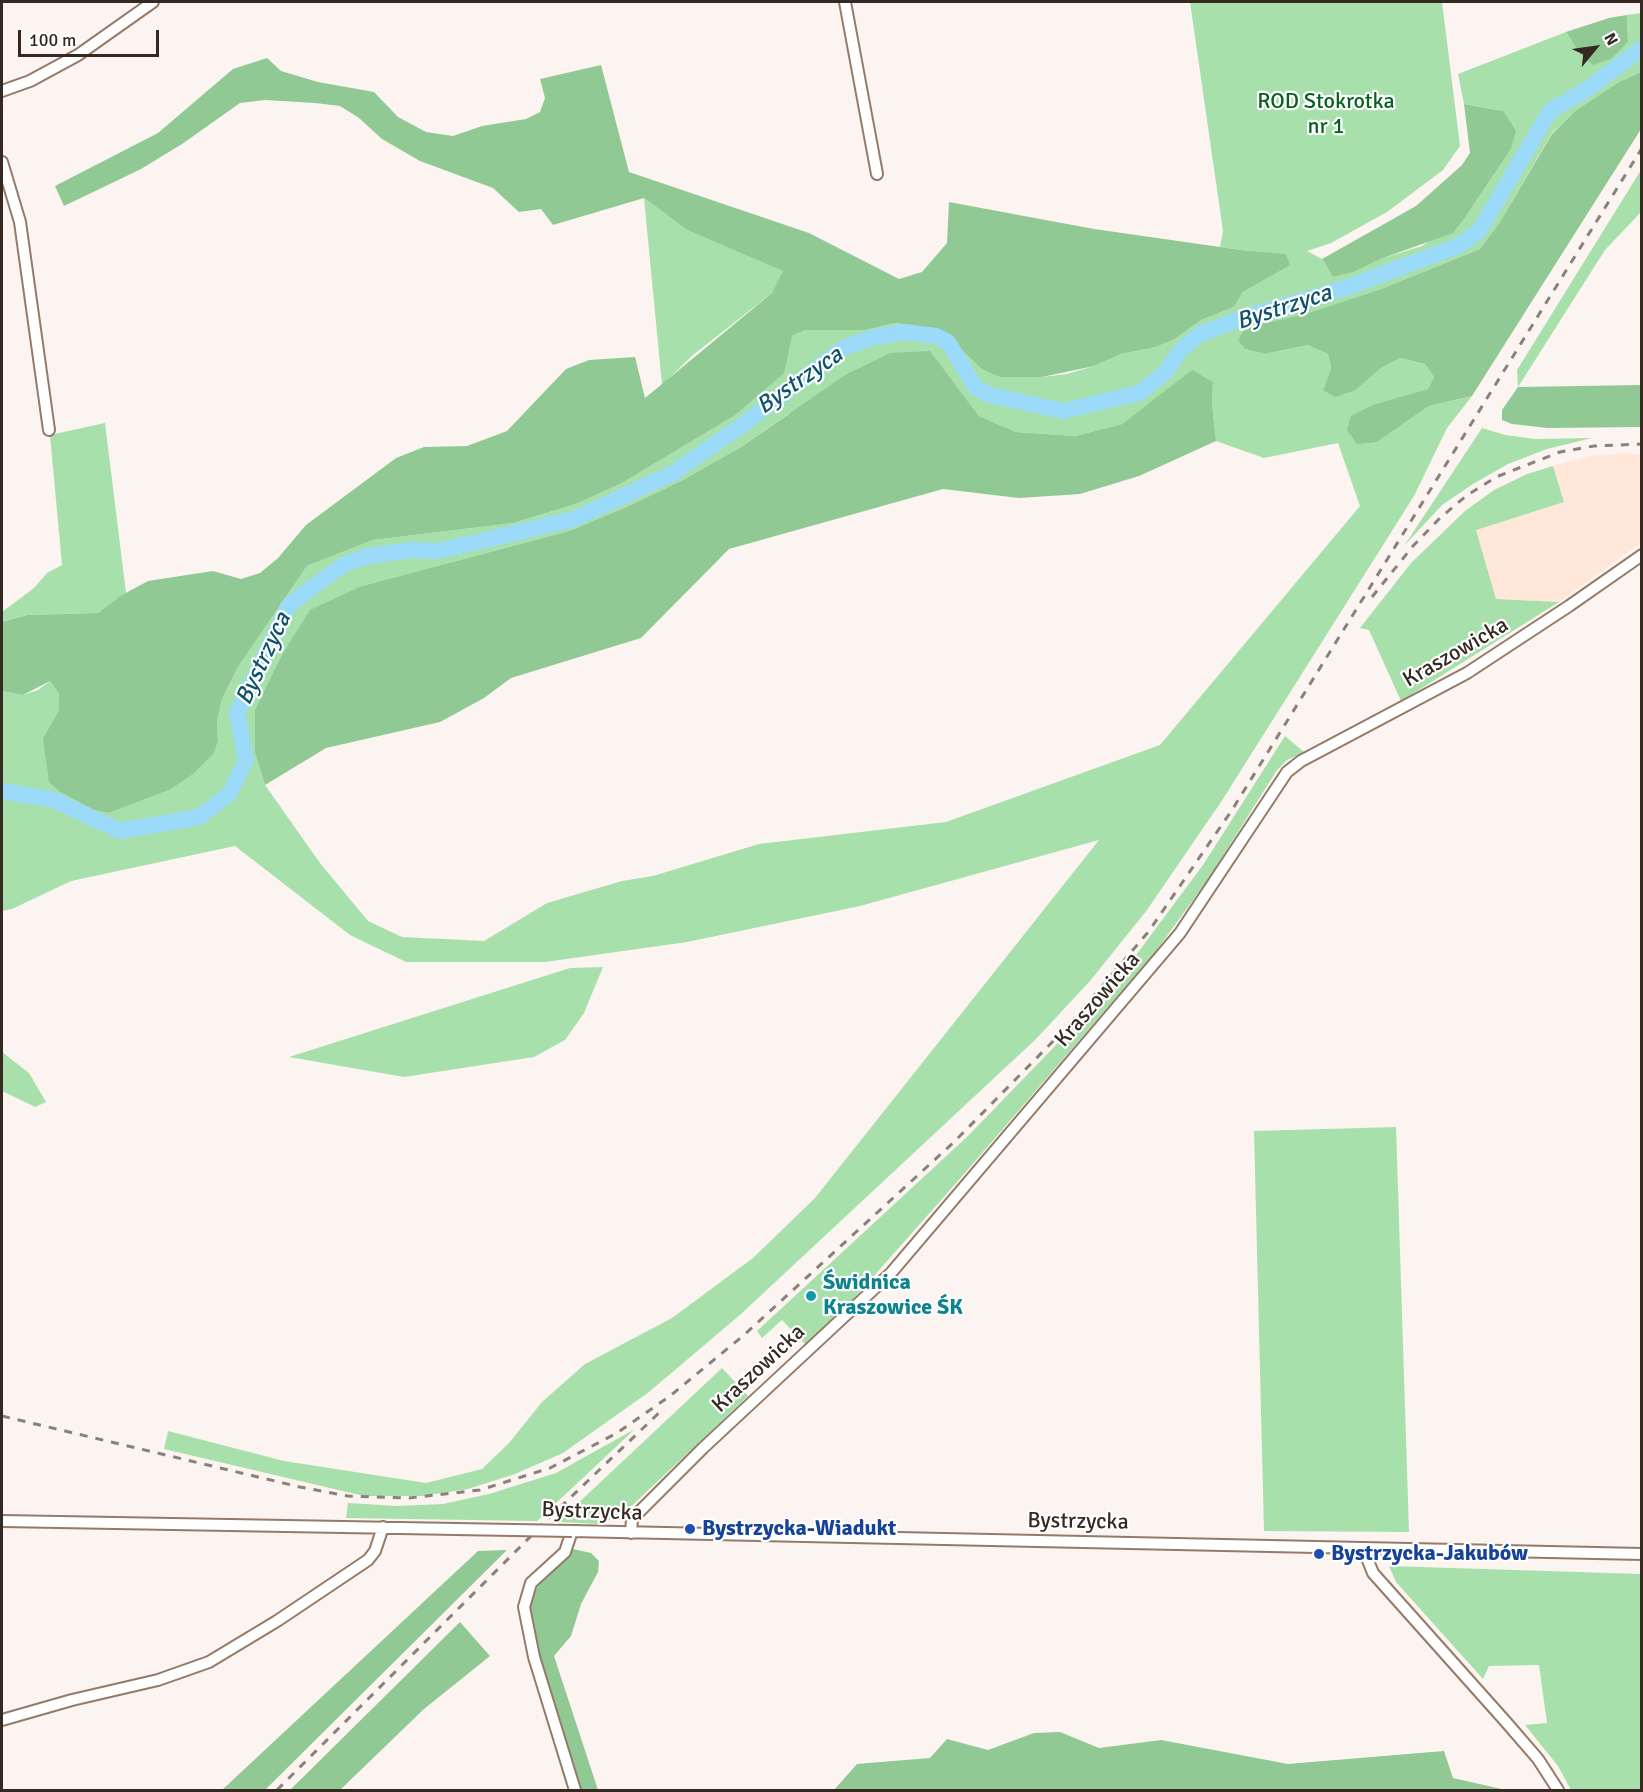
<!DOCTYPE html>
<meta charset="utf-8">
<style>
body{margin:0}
#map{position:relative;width:1643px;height:1792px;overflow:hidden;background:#fbf4f0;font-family:Signika,sans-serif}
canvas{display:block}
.frame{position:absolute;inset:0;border:3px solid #352922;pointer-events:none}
.north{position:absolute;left:1565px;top:18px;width:60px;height:60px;-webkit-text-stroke:4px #fff;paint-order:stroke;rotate:61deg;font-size:16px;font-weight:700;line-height:24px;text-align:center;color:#352922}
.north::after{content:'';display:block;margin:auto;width:21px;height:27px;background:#352922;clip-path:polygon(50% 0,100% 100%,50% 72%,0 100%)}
.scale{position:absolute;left:18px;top:30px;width:141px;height:27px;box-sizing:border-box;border:3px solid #352922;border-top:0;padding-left:8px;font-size:18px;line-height:21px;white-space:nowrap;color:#352922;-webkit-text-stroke:4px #fff;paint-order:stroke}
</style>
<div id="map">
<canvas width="1643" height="1792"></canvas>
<div class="frame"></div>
<div class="north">N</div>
<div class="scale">100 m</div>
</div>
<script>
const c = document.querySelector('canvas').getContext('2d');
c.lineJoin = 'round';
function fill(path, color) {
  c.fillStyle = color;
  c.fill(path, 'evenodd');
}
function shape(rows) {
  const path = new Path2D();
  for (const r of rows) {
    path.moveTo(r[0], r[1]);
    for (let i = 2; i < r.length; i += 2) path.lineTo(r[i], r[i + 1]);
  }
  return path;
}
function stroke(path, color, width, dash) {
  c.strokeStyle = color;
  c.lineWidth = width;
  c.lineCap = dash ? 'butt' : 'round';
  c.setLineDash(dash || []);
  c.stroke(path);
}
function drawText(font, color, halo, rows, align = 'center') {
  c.font = font + ' Signika,sans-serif';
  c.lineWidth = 4.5;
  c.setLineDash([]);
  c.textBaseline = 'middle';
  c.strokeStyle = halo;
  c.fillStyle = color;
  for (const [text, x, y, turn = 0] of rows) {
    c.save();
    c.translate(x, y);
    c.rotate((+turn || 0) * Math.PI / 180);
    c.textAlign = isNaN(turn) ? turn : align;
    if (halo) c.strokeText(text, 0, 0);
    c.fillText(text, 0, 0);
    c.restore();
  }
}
fill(shape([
 [1622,453,1641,455,1641,543,1559,602,1496,599,1476,529,1564,502,1553,466,1590,456]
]), '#ffe7d9');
fill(shape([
 [1190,2,1442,2,1460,146,1443,170,1387,212,1331,243,1307,251,1322,259,1333,277,1354,272,1383,258,1422,246,1466,216,1511,149,1503,111,1464,104,1458,74,1566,32,1580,54,1628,42,1627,15,1641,13,1641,72,1619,82,1575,111,1552,133,1500,222,1480,249,1381,289,1308,313,1246,328,1239,340,1245,349,1264,354,1308,345,1328,354,1331,368,1323,390,1356,390,1381,368,1400,358,1425,364,1434,377,1428,389,1404,398,1377,442,1429,406,1472,396,1447,428,1414,496,1221,802,1147,910,1090,981,1036,1039,741,1314,649,1392,563,1453,515,1474,468,1489,422,1496,364,1496,164,1449,168,1431,284,1461,426,1483,482,1469,509,1443,542,1402,585,1364,672,1318,753,1258,815,1198,1099,840,860,906,687,942,545,962,406,962,350,935,235,846,71,881,12,909,2,911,2,691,23,695,38,690,50,681,59,694,59,710,43,738,109,813,169,790,218,741,217,719,222,699,238,667,307,566,373,540,513,523,576,504,622,483,734,416,792,336,805,330,865,330,896,323,941,330,1000,377,1042,377,1067,374,1094,366,1121,354,1156,347,1175,339,1201,320,1234,307,1243,292,1290,264,1248,251,1220,247,1223,231],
 [930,352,979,416,1016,432,1075,436,1122,424,1192,371,1213,382,1212,403,1216,441,1264,458,1338,443,1360,506,1160,745,946,822,759,844,653,876,622,881,547,903,484,941,402,937,368,921,320,863,265,785,255,753,362,586,569,531,624,508,681,481,741,447,788,414],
 [1641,170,1641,212,1605,250,1518,387,1517,370],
 [644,198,687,230,784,271,772,293,693,355,662,385],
 [105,423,126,593,98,613,27,615,2,622,2,612,34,588,47,573,62,565,50,435],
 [1482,428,1505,435,1535,439,1592,438,1547,449,1508,464,1473,484,1442,505,1404,546],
 [1553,466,1564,502,1476,530,1496,599,1559,602,1401,701,1369,630,1360,628,1411,563,1465,511,1494,490,1527,474],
 [1285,736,1304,752,1287,760,1277,770,1209,878,1156,951,958,1181,857,1295,806,1345,782,1320,762,1338,757,1331,968,1136,1113,986,1203,865],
 [603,967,584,1013,565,1040,534,1057,404,1077,289,1057,570,968],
 [2,1052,29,1073,46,1102,35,1107,2,1091],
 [1396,1127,1409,1532,1264,1531,1254,1131],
 [722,1368,748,1396,623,1514,600,1524,558,1522],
 [635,1429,537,1521,346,1518,348,1503,397,1506,443,1504,489,1494,556,1473],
 [1389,1566,1641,1574,1641,1790,1571,1790,1558,1766,1525,1725,1547,1723,1539,1665,1489,1666,1483,1679,1396,1582]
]), '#a8e0ac');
fill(shape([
 [1627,15,1628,42,1611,59,1593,65,1580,54,1566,32,1609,18],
 [267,58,281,71,318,82,374,92,398,117,426,132,453,136,482,126,526,119,540,112,545,98,540,79,601,65,629,172,809,233,899,279,922,272,947,243,949,202,1094,229,1248,251,1286,254,1290,265,1243,292,1234,307,1201,320,1175,339,1156,347,1121,354,1094,366,1042,377,1000,377,982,369,941,330,896,323,865,330,805,330,792,336,784,373,734,416,622,483,576,504,513,523,373,540,307,566,238,667,222,699,217,720,218,741,213,754,193,774,169,790,109,813,94,810,59,791,49,782,43,738,59,710,59,694,50,681,23,695,2,691,2,622,27,615,98,613,122,595,148,581,213,571,241,579,260,573,278,558,306,525,396,458,424,447,467,446,507,431,566,369,589,360,635,357,645,398,772,293,783,271,687,230,644,198,553,225,541,209,519,212,493,188,420,161,382,139,359,118,340,106,315,103,265,100,240,103,182,144,141,169,64,206,55,186,158,133,233,69],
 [1641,72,1641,129,1472,396,1429,406,1377,442,1357,444,1347,430,1351,416,1373,405,1428,389,1434,377,1425,364,1400,358,1381,368,1356,390,1335,397,1323,390,1331,368,1328,354,1308,345,1264,354,1245,349,1238,340,1245,328,1308,313,1381,289,1480,249,1500,222,1552,134,1575,111,1619,82],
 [1464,104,1503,111,1516,131,1511,149,1466,216,1453,233,1383,258,1354,272,1333,277,1322,259,1416,206,1462,165,1470,153],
 [930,351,979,416,1016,432,1075,436,1122,424,1192,370,1213,382,1212,403,1216,441,1139,476,1080,494,1019,498,943,489,729,549,641,638,511,678,484,698,440,722,326,748,265,785,255,753,255,710,283,653,310,610,362,586,569,531,624,508,681,481,741,447,845,375,890,353],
 [1641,385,1641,427,1548,428,1512,424,1502,420,1502,410,1518,387],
 [573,1549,591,1553,599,1561,598,1572,581,1604,571,1636,554,1656,598,1790,580,1790,532,1632,530,1608,534,1592,544,1578],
 [507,1550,265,1790,222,1790,478,1551],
 [460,1622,490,1656,424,1709,340,1790,290,1790],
 [1060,1732,1099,1748,1161,1740,1288,1764,1444,1751,1453,1778,1506,1790,834,1790,857,1764,930,1758,947,1739,988,1750,1034,1733]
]), '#90c994');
stroke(shape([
 [2,791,54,800,120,831,199,817,230,793,246,760,237,713,289,605,318,583,345,564,368,556,411,550,438,551,574,519,673,473,741,426,843,348,874,337,905,332,936,336,948,342,976,388,990,395,1063,411,1139,393,1165,373,1179,352,1198,335,1247,316,1348,287,1458,246,1479,231,1550,111,1589,88,1642,48]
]), '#9bdaf8', 16);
const minor = shape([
 [845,2,877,174],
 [2,91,30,81,78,55,153,2],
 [2,162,20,222,49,430],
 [2,1521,513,1530],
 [631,1533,632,1519,703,1448,891,1273,1180,933,1287,772,1301,761,1467,673,1569,606,1642,555],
 [1363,1548,1373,1573,1506,1722,1538,1759,1558,1790],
 [2,1720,72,1700,158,1680,209,1662,277,1621,368,1560,375,1551,383,1527],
 [575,1790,534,1657,524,1607,531,1583,565,1552,572,1531,1642,1554]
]);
stroke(minor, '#967a68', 14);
stroke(minor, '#fff', 10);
stroke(shape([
 [1372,597,1413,546,1440,518,1466,496,1496,477,1560,452,1594,446,1642,444],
 [2,1416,300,1487,348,1496,409,1498,480,1490,550,1468,617,1433,670,1396,744,1335,954,1142,1069,1025,1149,931,1232,810,1642,148],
 [277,1790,548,1519,662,1410]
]), '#8b817b', 3, [8, 8]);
const minorBridge = shape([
 [513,1530,572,1531]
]);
stroke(minorBridge, '#967a68', 14, []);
stroke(minorBridge, '#fff', 10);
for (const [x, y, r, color] of [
 [811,1296,6,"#0f9aa8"],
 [690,1529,6,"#1a4fb4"],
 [1319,1554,6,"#1a4fb4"]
]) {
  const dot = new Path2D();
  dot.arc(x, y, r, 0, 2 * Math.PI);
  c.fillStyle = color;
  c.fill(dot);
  stroke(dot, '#fff', 2);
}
drawText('22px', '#055f1e', '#fff', [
 ["ROD Stokrotka",1326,102],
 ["nr 1",1326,127]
]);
drawText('22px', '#352922', '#fff', [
 ["Kraszowicka",1456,653,-30],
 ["Kraszowicka",1098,1000,-49],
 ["Kraszowicka",759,1369,-43],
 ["Bystrzycka",592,1512,2],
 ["Bystrzycka",1078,1522,1]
]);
drawText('bold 22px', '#0d838f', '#fff', [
 ["Świdnica",823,1283],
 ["Kraszowice ŚK",823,1308]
], 'left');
drawText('bold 22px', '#164399', '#fff', [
 ["Bystrzycka-Wiadukt",702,1529],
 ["Bystrzycka-Jakubów",1331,1554]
], 'left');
drawText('italic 24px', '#0e526b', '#fff', [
 ["Bystrzyca",1284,308,-18],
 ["Bystrzyca",800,381,-35],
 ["Bystrzyca",264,659,-65]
]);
</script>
